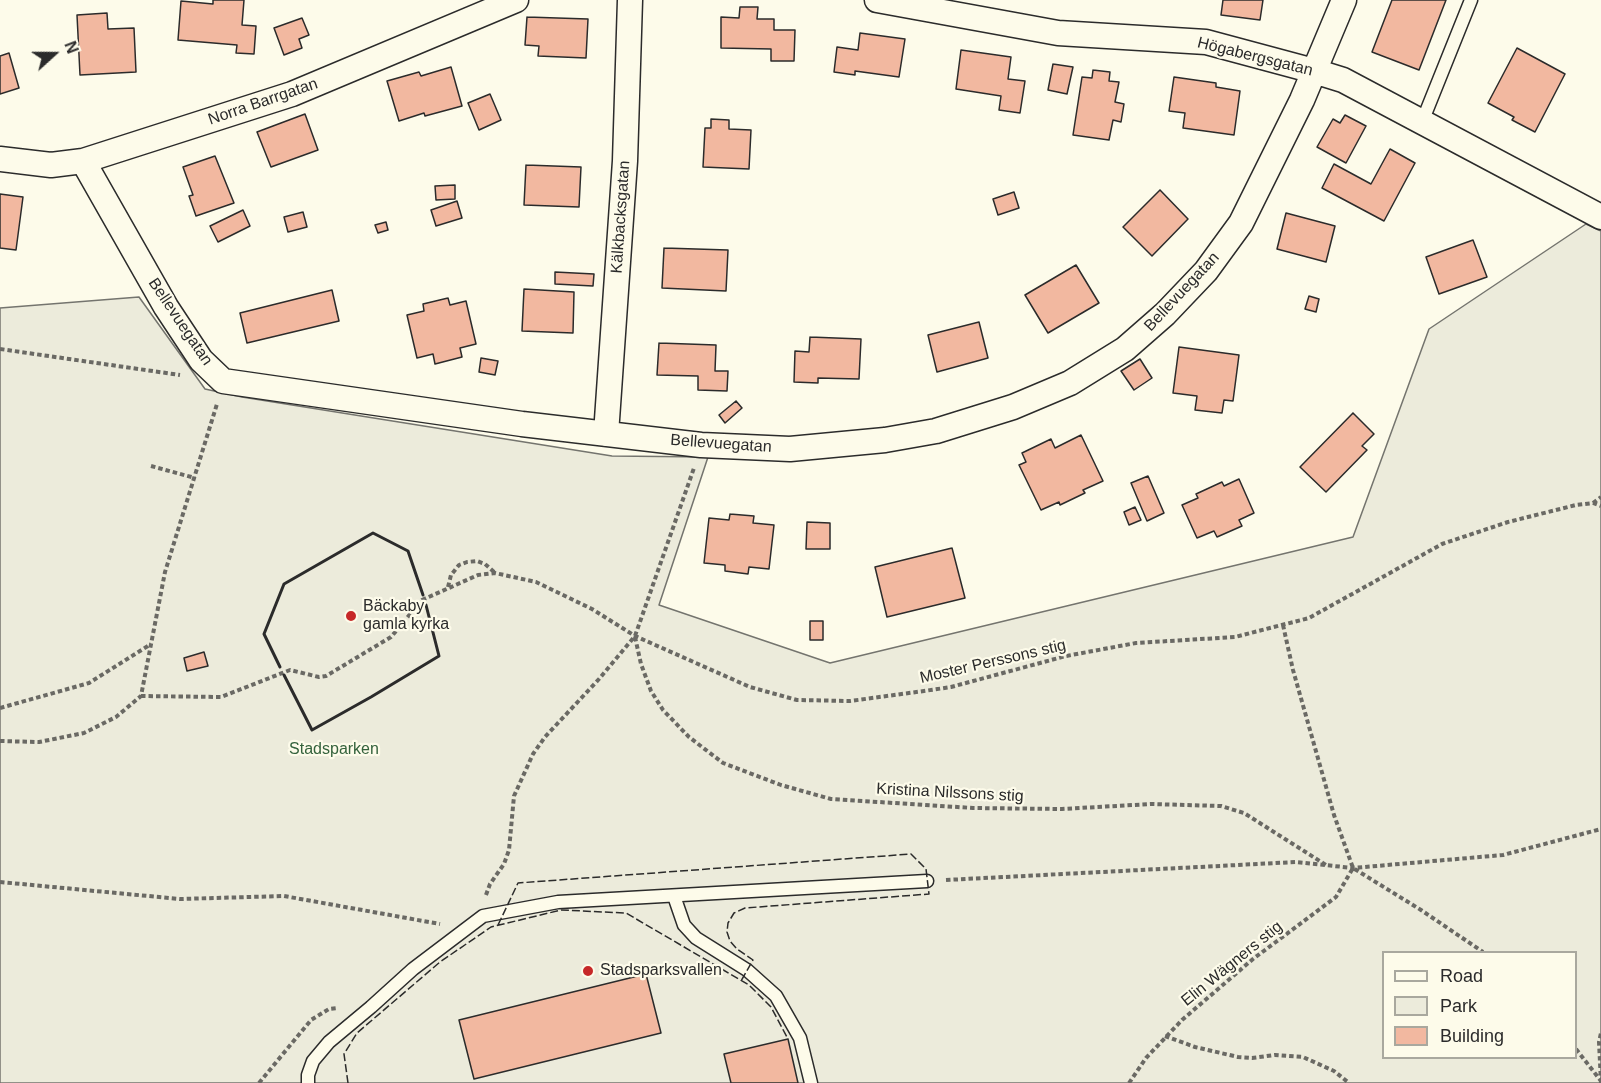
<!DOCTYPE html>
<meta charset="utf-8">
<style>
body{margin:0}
#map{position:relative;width:1601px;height:1083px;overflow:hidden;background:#fdfbea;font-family:Arial,sans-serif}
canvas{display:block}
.legend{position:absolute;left:1382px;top:951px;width:195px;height:108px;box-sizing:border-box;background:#fdfbea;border:2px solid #a9a89e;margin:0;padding:8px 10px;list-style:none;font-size:18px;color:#2b2b2b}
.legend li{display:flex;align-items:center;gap:12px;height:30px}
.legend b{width:30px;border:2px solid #a9a89e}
.north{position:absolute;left:24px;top:24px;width:60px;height:60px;-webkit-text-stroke:4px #fdfbea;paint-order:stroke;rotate:69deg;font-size:16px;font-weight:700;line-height:24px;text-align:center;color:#2b2b2b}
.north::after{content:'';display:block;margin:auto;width:21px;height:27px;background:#2b2b2b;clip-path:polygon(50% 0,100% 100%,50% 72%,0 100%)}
</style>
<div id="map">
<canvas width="1601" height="1083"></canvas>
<ul class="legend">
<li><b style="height:8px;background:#fdfbea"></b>Road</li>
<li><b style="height:16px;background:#ecebdb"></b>Park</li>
<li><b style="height:16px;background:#f2b8a0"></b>Building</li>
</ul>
<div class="north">N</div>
</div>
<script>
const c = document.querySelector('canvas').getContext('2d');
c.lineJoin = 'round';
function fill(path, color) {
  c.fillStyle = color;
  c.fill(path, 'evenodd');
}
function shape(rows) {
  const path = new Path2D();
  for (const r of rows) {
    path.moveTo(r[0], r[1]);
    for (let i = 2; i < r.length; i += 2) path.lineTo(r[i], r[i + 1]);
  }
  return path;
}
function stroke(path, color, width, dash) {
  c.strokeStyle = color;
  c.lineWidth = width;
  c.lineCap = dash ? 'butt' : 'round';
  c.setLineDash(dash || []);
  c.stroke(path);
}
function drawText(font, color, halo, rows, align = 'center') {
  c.font = font + ' Arial,sans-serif';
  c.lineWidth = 4.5;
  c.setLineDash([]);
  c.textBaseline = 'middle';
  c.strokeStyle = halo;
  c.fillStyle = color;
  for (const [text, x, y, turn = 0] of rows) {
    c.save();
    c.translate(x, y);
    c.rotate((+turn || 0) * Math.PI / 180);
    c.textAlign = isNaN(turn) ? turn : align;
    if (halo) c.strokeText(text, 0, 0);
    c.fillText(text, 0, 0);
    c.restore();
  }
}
const green = shape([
 [1586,224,1601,231,1601,1083,0,1083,0,308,139,297,205,389,242,397,612,456,708,457,659,605,830,663,1353,537,1429,329,1586,224],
 [1384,952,1576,952,1576,1058,1384,1058,1384,952]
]);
fill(green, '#ecebdb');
stroke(green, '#74746e', 1.5);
const building = shape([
 [213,0,244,0,242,25,256,26,254,54,236,53,237,45,178,40,181,1,213,4,213,0],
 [1223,0,1263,0,1260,20,1221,15,1223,0],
 [1392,0,1446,0,1419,70,1372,52,1392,0],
 [740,7,758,7,757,19,774,19,774,30,795,30,794,61,771,61,771,49,721,48,721,17,739,18,740,7],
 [107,13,108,29,134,28,136,72,80,75,77,15,107,13],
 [527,17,588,19,586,58,538,56,539,46,525,45,527,17],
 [302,18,309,35,299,39,302,48,284,55,274,28,302,18],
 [860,33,905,39,899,77,855,71,855,75,834,72,837,47,858,50,860,33],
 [1517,48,1565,74,1535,132,1512,120,1514,117,1488,103,1517,48],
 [961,50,1011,57,1008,79,1025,81,1020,113,999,110,1001,96,956,89,961,50],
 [9,53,19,88,0,94,0,56,9,53],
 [1053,64,1073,67,1067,94,1048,90,1053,64],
 [451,67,462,106,425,116,424,113,399,121,387,81,419,72,421,76,451,67],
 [1093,70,1110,72,1109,81,1119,82,1115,102,1124,104,1121,122,1113,120,1109,140,1073,135,1082,77,1092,78,1093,70],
 [1174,77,1216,83,1216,87,1240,91,1234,135,1183,128,1185,113,1169,111,1174,77],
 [490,94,501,120,479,130,468,103,490,94],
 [305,114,318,150,271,167,257,132,305,114],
 [1345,115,1366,126,1346,163,1317,147,1333,119,1340,123,1345,115],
 [711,119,729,120,729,129,751,130,749,169,703,167,705,128,711,128,711,119],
 [1390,149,1415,163,1384,221,1322,188,1334,164,1371,184,1390,149],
 [215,156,234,203,196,216,189,196,193,195,183,167,215,156],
 [526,165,581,167,579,207,524,205,526,165],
 [455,185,455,199,436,200,435,186,455,185],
 [1160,190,1188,219,1152,256,1123,227,1160,190],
 [1014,192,1019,208,998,215,993,199,1014,192],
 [0,194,23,197,16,250,0,248,0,194],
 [457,201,462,218,436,226,431,210,457,201],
 [243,210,250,226,218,242,210,226,243,210],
 [303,212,307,227,288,232,284,217,303,212],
 [1286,213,1335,226,1326,262,1277,249,1286,213],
 [386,222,388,230,378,233,375,225,386,222],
 [1473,240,1487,277,1439,294,1426,257,1473,240],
 [664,248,728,250,726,291,662,288,664,248],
 [1076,265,1099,303,1048,333,1025,295,1076,265],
 [555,272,594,274,593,286,555,284,555,272],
 [524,289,574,292,573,333,522,331,524,289],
 [332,290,339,321,247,343,240,313,332,290],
 [1309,296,1319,299,1316,312,1305,309,1309,296],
 [448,298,450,305,466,301,476,344,460,348,462,357,435,364,433,354,417,358,407,315,424,311,423,304,448,298],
 [979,322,988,358,937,372,928,335,979,322],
 [810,337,861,339,859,379,818,378,818,383,794,382,795,351,809,352,810,337],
 [659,343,716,345,715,371,728,371,727,391,698,390,698,376,657,375,659,343],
 [1179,347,1239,355,1233,401,1224,400,1222,413,1195,410,1197,396,1173,393,1179,347],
 [481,358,498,361,495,375,479,372,481,358],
 [1140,359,1152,378,1134,390,1121,371,1140,359],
 [736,401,742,408,725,423,719,415,736,401],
 [1353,413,1374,434,1362,446,1367,450,1326,492,1300,467,1353,413],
 [1081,435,1103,481,1083,490,1085,493,1060,505,1059,502,1041,510,1019,465,1026,462,1022,453,1051,439,1055,448,1081,435],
 [1148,476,1164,513,1147,521,1131,483,1148,476],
 [1239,479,1254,513,1239,520,1242,526,1217,537,1214,531,1197,538,1182,505,1198,498,1196,494,1222,482,1224,486,1239,479],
 [1135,507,1141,520,1129,525,1124,512,1135,507],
 [730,514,754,516,753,523,774,525,769,569,749,567,748,574,725,571,725,565,704,563,709,518,729,520,730,514],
 [807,522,830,523,830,549,806,549,807,522],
 [952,548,965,598,887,617,875,567,952,548],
 [810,621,823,621,823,640,810,640,810,621],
 [204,652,208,666,187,671,184,658,204,652],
 [646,974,661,1033,474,1079,459,1020,646,974],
 [788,1039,798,1083,731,1083,724,1054,788,1039]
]);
fill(building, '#f2b8a0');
stroke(building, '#2b2b2b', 1.5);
const lane = shape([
 [1422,122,1471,0],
 [674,896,684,925,696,938,747,970,776,996,800,1038,811,1083],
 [308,1083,308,1075,313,1061,329,1042,371,1007,413,969,483,916,558,902,927,881]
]);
const street = shape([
 [877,0,1058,33,1206,42,1314,71,1343,80,1601,217],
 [0,159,51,165,83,161,292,94,516,0],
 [83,161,166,307,201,360,223,381,522,424,701,445,790,449,885,440,936,431,1013,407,1070,383,1125,349,1165,314,1206,271,1241,223,1302,100,1344,0],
 [606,434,625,161,630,0]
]);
stroke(lane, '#2b2b2b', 15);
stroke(street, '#2b2b2b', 27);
stroke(shape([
 [0,349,180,375],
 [151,466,195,478],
 [1593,503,1601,497],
 [448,587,451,575,459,565,467,562,477,561,485,564,494,572],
 [1283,625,1293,670,1334,815,1353,868,1421,910,1483,952],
 [635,637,641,664,651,691,663,710,689,737,723,763,781,785,831,799,973,808,1062,809,1151,804,1221,806,1244,813,1326,865],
 [141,696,221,697,290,670,319,677,326,676,391,637,422,600,478,575,495,573,536,582,592,609,635,636,750,687,797,700,850,701,924,691,951,687,1066,656,1136,643,1235,637,1309,618,1442,544,1508,522,1576,505,1593,503,1601,506],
 [0,708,89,683,151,644],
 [0,741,39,742,84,733,116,717,141,696,165,572,217,404],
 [946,880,1296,862,1353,868,1503,855,1601,829],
 [0,882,180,899,284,896,440,924],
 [486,895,490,884,504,864,509,850,514,796,533,754,545,737,599,679,635,636,694,468],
 [1165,1036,1195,1047,1238,1057,1252,1058,1275,1055,1303,1057,1334,1071,1349,1083],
 [1576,1049,1601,1081],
 [259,1083,311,1020,329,1009,338,1008],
 [1129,1083,1146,1058,1182,1020,1253,959,1336,897,1353,868],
 [1601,1083,1599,1042,1601,1033]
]), '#6a6964', 4, [4.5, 3]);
stroke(lane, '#fdfbea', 12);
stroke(street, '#fdfbea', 24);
stroke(shape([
 [498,925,518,883,911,854,926,869,929,894,745,908,734,913,728,923,727,932,730,941,737,949,753,960,741,981],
 [348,1083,344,1054,357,1033,440,962,491,927,561,910,626,913,749,985,771,1007,788,1039]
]), '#2b2b2b', 1.5, [8, 3]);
stroke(shape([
 [280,667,264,634,284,584,373,533,408,551,423,595],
 [284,675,312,730,371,697,439,656,426,605]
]), '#2b2b2b', 3);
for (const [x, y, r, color] of [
 [351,616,6,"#c62828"],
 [588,971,6,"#c62828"]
]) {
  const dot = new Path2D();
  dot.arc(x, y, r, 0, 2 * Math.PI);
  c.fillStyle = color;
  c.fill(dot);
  stroke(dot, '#fdfbea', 2);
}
drawText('16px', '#2b2b2b', '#fdfbea', [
 ["Högabergsgatan",1255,57,14],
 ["Norra Barrgatan",263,102,-19],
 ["Kälkbacksgatan",621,217,-86],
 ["Bellevuegatan",1182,292,-47],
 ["Bellevuegatan",180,322,56],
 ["Bellevuegatan",721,444,4],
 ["Moster Perssons stig",993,662,-13],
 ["Kristina Nilssons stig",950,793,3],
 ["Elin Wägners stig",1232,964,-39]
]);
drawText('16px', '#2b2b2b', '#fdfbea', [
 ["Bäckaby",363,607],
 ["gamla kyrka",363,625],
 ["Stadsparksvallen",600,971]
], 'left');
drawText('16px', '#34623c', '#fdfbea', [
 ["Stadsparken",334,750]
]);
</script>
